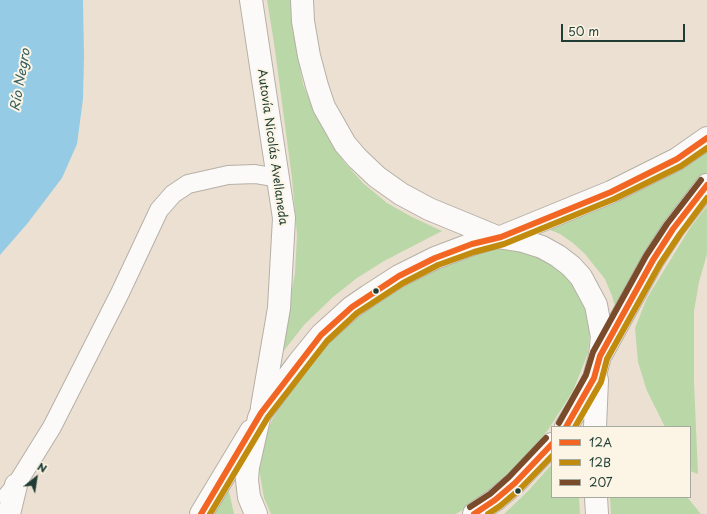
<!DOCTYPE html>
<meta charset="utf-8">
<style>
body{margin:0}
#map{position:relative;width:707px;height:514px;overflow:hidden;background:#ece0d2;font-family:"Playpen Sans",sans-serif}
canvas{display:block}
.legend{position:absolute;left:551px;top:426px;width:140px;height:72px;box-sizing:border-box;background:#fcf5e5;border:1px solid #a4ab9e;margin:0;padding:5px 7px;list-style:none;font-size:12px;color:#1f3d34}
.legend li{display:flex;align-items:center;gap:8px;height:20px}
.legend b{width:20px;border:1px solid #a4ab9e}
.north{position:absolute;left:16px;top:458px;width:40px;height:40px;-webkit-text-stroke:3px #fcf5e5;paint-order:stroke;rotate:30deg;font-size:11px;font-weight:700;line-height:16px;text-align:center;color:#1f3d34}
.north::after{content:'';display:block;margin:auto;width:14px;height:18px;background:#1f3d34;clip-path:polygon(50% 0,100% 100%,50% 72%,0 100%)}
.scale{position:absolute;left:561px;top:24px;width:124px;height:18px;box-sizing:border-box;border:2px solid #1f3d34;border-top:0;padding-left:5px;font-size:12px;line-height:14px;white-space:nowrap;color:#1f3d34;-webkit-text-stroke:3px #fcf5e5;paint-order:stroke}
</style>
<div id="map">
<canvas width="707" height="514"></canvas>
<ul class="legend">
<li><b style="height:5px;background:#f26522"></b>12A</li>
<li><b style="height:5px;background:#c18c0d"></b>12B</li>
<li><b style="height:5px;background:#7a4b2a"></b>207</li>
</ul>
<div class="north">N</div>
<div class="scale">50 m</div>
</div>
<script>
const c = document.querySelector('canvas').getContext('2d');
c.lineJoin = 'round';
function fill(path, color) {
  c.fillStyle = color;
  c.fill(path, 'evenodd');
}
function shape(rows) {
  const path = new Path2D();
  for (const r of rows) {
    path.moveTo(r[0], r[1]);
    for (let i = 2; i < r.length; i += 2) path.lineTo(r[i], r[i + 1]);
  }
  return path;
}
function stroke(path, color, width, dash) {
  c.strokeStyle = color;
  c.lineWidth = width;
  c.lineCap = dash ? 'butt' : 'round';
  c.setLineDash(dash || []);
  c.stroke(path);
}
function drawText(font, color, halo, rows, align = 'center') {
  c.font = font + ' "Playpen Sans",sans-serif';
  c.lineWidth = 4;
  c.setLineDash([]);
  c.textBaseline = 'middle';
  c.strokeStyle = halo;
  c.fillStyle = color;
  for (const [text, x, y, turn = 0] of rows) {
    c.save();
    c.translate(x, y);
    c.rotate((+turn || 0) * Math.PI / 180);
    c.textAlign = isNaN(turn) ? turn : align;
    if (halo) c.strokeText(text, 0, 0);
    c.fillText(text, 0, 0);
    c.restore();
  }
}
fill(shape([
 [267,0,293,0,297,53,303,84,313,109,328,138,345,163,363,183,387,203,412,217,442,231,384,261,357,278,333,297,304,325,282,353,282,343,295,273,297,235,292,178,274,43],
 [707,143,707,172,683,200,616,310,612,296,605,279,585,254,573,243,560,234,546,228],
 [707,206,707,254,699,282,694,311,694,382,698,474,690,471,690,427,665,427,647,391,638,362,635,328,647,298,690,228],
 [501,247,533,253,557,267,573,284,586,305,591,322,588,353,573,391,548,430,532,449,517,465,475,502,456,514,271,514,264,498,259,469,261,454,265,438,272,420,284,400,324,347,354,318,391,291,440,266,468,254],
 [552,464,552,497,579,497,580,514,504,514,528,491],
 [228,487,234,514,208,514],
 [610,497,687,497,701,514,611,514]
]), '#bad7a7');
fill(shape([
 [0,0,83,0,84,57,83,99,77,144,62,178,27,224,0,255]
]), '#95cbe4');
const minor = shape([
 [7,496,16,485,52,427,120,293,159,210,173,194,188,184,228,175,255,174,278,178]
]);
const highway = shape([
 [251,0,284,218,279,308,262,407],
 [302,0,303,21,309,56,317,86,324,107,336,128,345,144,357,158,377,177,401,194,429,209,497,237],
 [501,237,611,192,677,159,707,138],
 [602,353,653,260,673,229,707,185],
 [595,427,597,380],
 [596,497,597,514],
 [9,514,16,485],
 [201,514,251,431],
 [256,514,249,497,247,480,248,467,259,418,261,413,299,362,321,335,352,307,368,296,399,276,435,258,472,244,497,237,523,241,542,247,558,256,571,266,581,277,596,305,602,337,600,356,594,378,586,394,566,427],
 [474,514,495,500,515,483,552,444]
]);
stroke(minor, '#b5b0a7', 20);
stroke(highway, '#b5b0a7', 24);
stroke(minor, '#fcfaf8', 18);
stroke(highway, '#fcfaf8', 22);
stroke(shape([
 [566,427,594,378,600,356,653,260,673,229,707,185],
 [201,514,261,413,321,335,352,307,399,276,435,258,472,244,501,237,611,192,677,159,707,138],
 [474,514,495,500,515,483,552,444]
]), '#f26522', 6);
stroke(shape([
 [575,427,601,382,607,359,660,264,680,234,707,198],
 [210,514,268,417,327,341,357,313,403,283,438,265,474,252,504,244,614,199,681,166,707,148],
 [488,514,500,506,520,489,552,456]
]), '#c18c0d', 6);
stroke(shape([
 [559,423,586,375,593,352,646,256,667,224,701,180],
 [470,507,490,494,509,477,546,438]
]), '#7a4b2a', 6);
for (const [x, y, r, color] of [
 [376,291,3.5,"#1f3d34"],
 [518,491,3.5,"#1f3d34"]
]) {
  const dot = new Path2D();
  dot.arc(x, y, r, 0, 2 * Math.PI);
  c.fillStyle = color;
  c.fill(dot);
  stroke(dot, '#fcf5e5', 1.5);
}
drawText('12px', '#1f3d34', '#fcf5e5', [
 ["Autovía Nicolás Avellaneda",272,147,82]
]);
drawText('italic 13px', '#335e62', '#fcf5e5', [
 ["Río Negro",21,80,-80]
]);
</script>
